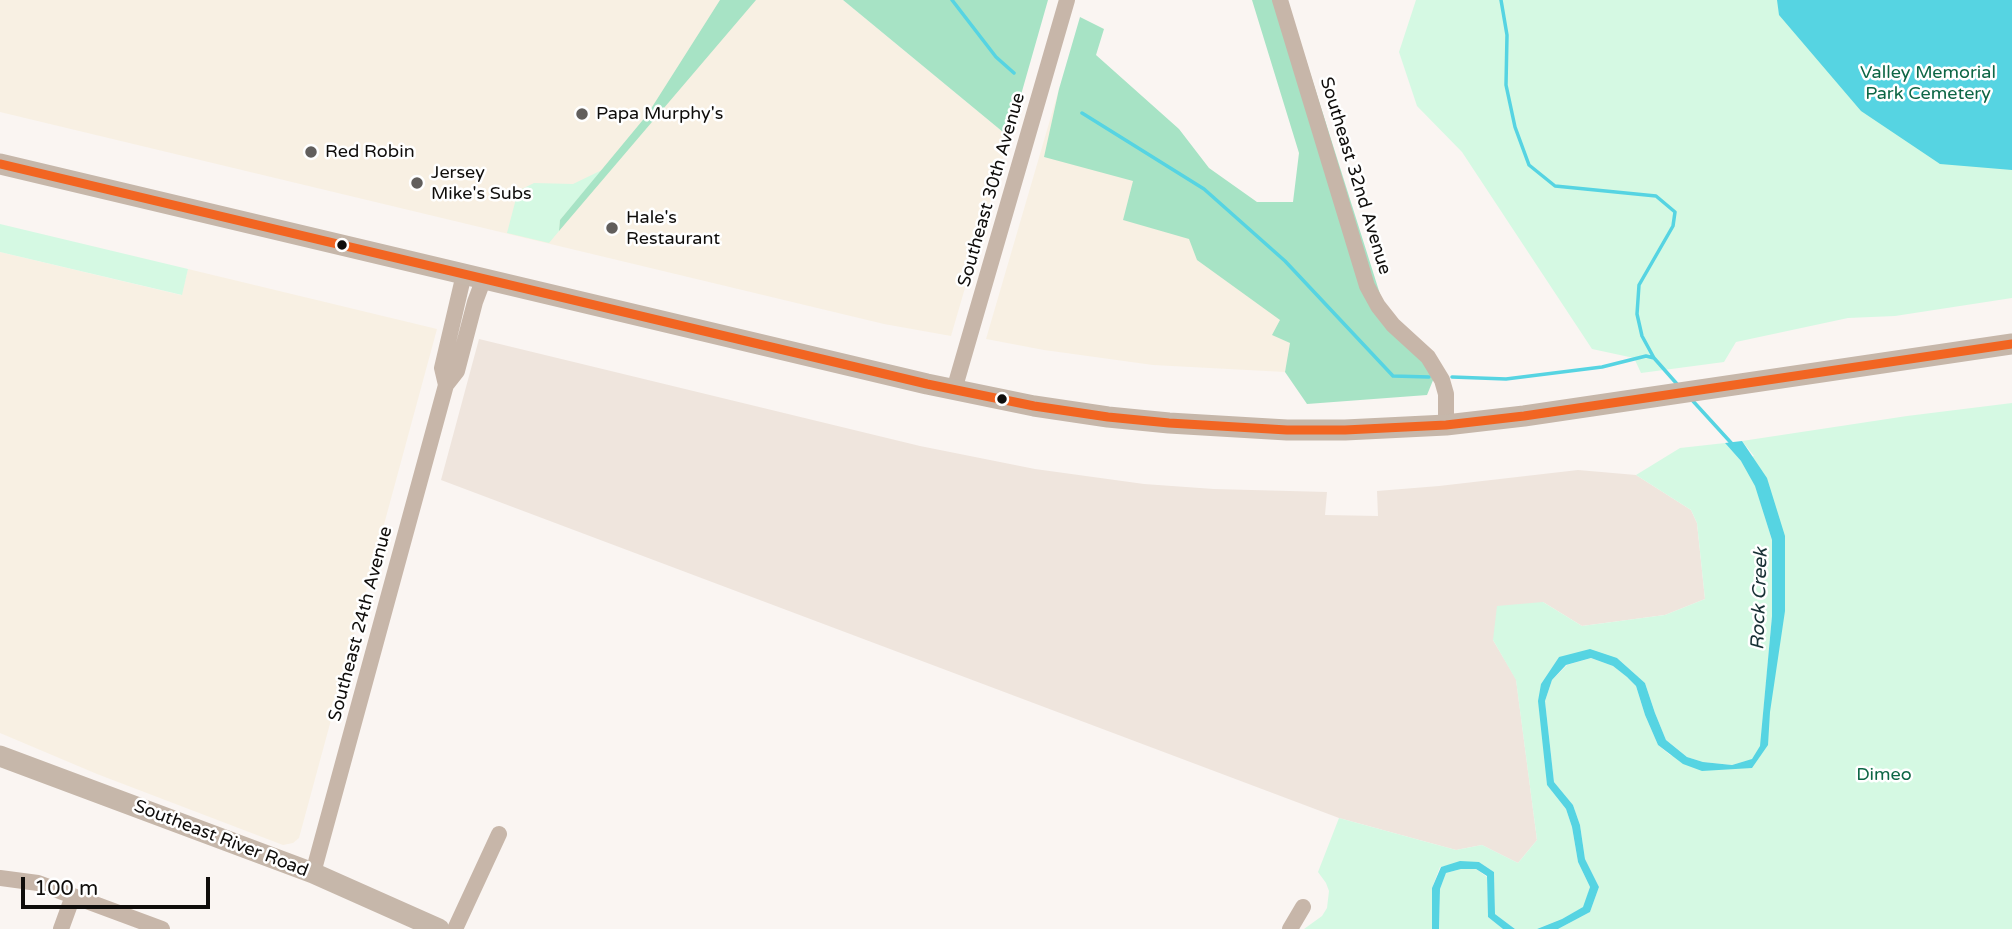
<!DOCTYPE html>
<style>
body{margin:0}
#map{position:relative;width:2012px;height:929px;overflow:hidden;background:#faf5f2;font-family:"Varela Round",sans-serif}
canvas{display:block}
.scale{position:absolute;left:21px;top:877px;width:189px;height:32px;box-sizing:border-box;border:4px solid #0f0d0b;border-top:0;padding-left:9px;font-size:21px;line-height:24px;white-space:nowrap;color:#0f0d0b;-webkit-text-stroke:5px #fff;paint-order:stroke}
</style>
<div id="map">
<canvas width="2012" height="929"></canvas>
<div class="scale">100 m</div>
</div>
<script>
const c = document.querySelector('canvas').getContext('2d');
c.lineJoin = 'round';
function fill(path, color) {
  c.fillStyle = color;
  c.fill(path, 'evenodd');
}
function shape(rows) {
  const path = new Path2D();
  for (const r of rows) {
    path.moveTo(r[0], r[1]);
    for (let i = 2; i < r.length; i += 2) path.lineTo(r[i], r[i + 1]);
  }
  return path;
}
function stroke(path, color, width, dash) {
  c.strokeStyle = color;
  c.lineWidth = width;
  c.lineCap = dash ? 'butt' : 'round';
  c.setLineDash(dash || []);
  c.stroke(path);
}
function drawText(font, color, halo, rows, align = 'center') {
  c.font = font + ' "Varela Round",sans-serif';
  c.lineWidth = 5;
  c.setLineDash([]);
  c.textBaseline = 'middle';
  c.strokeStyle = halo;
  c.fillStyle = color;
  for (const [text, x, y, turn = 0] of rows) {
    c.save();
    c.translate(x, y);
    c.rotate((+turn || 0) * Math.PI / 180);
    c.textAlign = isNaN(turn) ? turn : align;
    if (halo) c.strokeText(text, 0, 0);
    c.fillText(text, 0, 0);
    c.restore();
  }
}
fill(shape([
 [0,0,843,0,1009,137,951,336,884,324,0,112],
 [1059,89,1302,309,1285,372,1153,365,1044,350,986,339],
 [0,252,181,295,188,269,437,329,299,838,293,843,283,845,97,774,0,733]
]), '#f8f0e3');
fill(shape([
 [479,339,920,446,1035,469,1144,484,1214,489,1327,492,1325,515,1378,516,1377,491,1439,486,1578,470,1636,475,1691,510,1697,523,1705,599,1665,615,1582,626,1543,602,1493,640,1516,679,1537,840,1518,863,1482,845,1456,850,1339,818,441,480]
]), '#efe5dd');
fill(shape([
 [1416,0,2012,0,2012,298,1895,316,1848,318,1736,342,1724,362,1641,373,1634,358,1592,349,1462,152,1417,106,1399,52],
 [602,170,560,220,559,231,549,243,507,233,518,191,534,183,573,184],
 [0,224,188,269,182,295,0,252],
 [2012,403,2012,929,1558,929,1590,912,1599,887,1585,859,1580,825,1573,805,1554,782,1545,701,1552,680,1567,665,1591,658,1613,666,1627,677,1636,686,1645,715,1658,745,1670,755,1731,769,1746,761,1732,765,1703,762,1687,757,1676,748,1666,740,1655,713,1645,683,1617,658,1559,657,1541,684,1547,785,1566,809,1572,827,1578,862,1590,887,1584,907,1562,919,1537,929,1515,929,1495,914,1494,872,1479,862,1440,867,1432,888,1432,929,1304,929,1322,916,1327,908,1329,891,1326,883,1318,872,1339,818,1456,850,1482,845,1518,863,1537,840,1516,680,1493,640,1497,606,1543,602,1582,626,1665,615,1705,599,1697,523,1691,510,1636,475,1680,448,1725,443,1741,461,1754,456,1742,441,1907,416],
 [1764,514,1780,553,1761,738,1772,616,1772,540],
 [1461,869,1476,869,1487,877,1488,917,1503,929,1439,929,1440,889,1446,873]
]), '#d5f9e3');
fill(shape([
 [720,0,756,0,559,231,560,220,647,115],
 [843,0,1048,0,1009,137],
 [1252,0,1287,0,1386,313,1438,368,1427,395,1307,404,1285,372,1290,343,1272,335,1280,320,1197,260,1189,239,1123,220,1133,181,1044,157,1059,89,1080,17,1104,29,1096,55,1179,129,1209,168,1257,202,1293,202,1299,153]
]), '#a7e3c5');
fill(shape([
 [1777,0,2012,0,2012,170,1940,164,1861,111,1779,15],
 [1742,441,1767,478,1785,536,1785,611,1770,712,1768,745,1752,768,1702,771,1683,764,1658,745,1645,715,1636,686,1627,677,1613,666,1591,658,1566,665,1552,680,1545,701,1554,782,1573,805,1580,825,1585,859,1599,887,1590,912,1558,929,1537,929,1562,919,1583,907,1590,887,1578,862,1572,827,1566,809,1547,785,1538,701,1541,684,1559,657,1590,649,1617,658,1645,683,1655,713,1666,740,1687,757,1703,762,1732,765,1752,759,1760,746,1772,616,1772,540,1755,486,1741,461,1725,443],
 [1460,861,1479,862,1494,872,1495,914,1515,929,1503,929,1488,917,1487,876,1476,869,1461,869,1446,873,1440,889,1439,929,1432,929,1432,888,1441,867]
]), '#56d4e2');
stroke(shape([
 [952,0,996,57,1014,73],
 [1501,0,1507,35,1506,85,1515,127,1529,165,1555,186,1656,196,1675,212,1673,226,1639,285,1637,314,1642,336,1654,358,1677,384],
 [1082,113,1204,189,1285,261,1393,376,1429,377],
 [1452,377,1506,379,1602,367,1646,356,1654,358],
 [1692,400,1734,446]
]), '#56d4e2', 3.5);
stroke(shape([
 [1280,0,1367,286,1378,306,1393,325,1428,357,1442,380,1446,394,1446,425],
 [446,385,442,368,464,274],
 [954,390,1067,0],
 [313,873,446,385,457,371,475,302,484,278],
 [0,878,38,883,162,929],
 [61,929,73,896],
 [455,929,499,834],
 [1290,929,1303,907]
]), '#c7b6a9', 16);
stroke(shape([
 [0,164,927,384,1034,406,1108,417,1169,423,1287,430,1345,430,1446,425,1524,416,2012,344],
 [0,756,313,873,439,929]
]), '#c6b7aa', 21);
stroke(shape([
 [0,164,927,384,1034,406,1108,417,1169,423,1287,430,1345,430,1446,425,1524,416,2012,344]
]), '#f26522', 9);
for (const [x, y, r, color] of [
 [582,114,7,"#615e5c"],
 [311,152,7,"#615e5c"],
 [417,183,7,"#615e5c"],
 [612,228,7,"#615e5c"],
 [342,245,6,"#0f0d0b"],
 [1002,399,6,"#0f0d0b"]
]) {
  const dot = new Path2D();
  dot.arc(x, y, r, 0, 2 * Math.PI);
  c.fillStyle = color;
  c.fill(dot);
  stroke(dot, '#fff', 2.5);
}
drawText('18px', '#0d6645', '#fff', [
 ["Valley Memorial",1928,73],
 ["Park Cemetery",1928,94],
 ["Dimeo",1884,775]
]);
drawText('18px', '#0f0d0b', '#fff', [
 ["Papa Murphy's",596,114],
 ["Red Robin",325,152],
 ["Jersey",431,173],
 ["Mike's Subs",431,194],
 ["Hale's",626,218],
 ["Restaurant",626,239]
], 'left');
drawText('18px', '#0f0d0b', '#fff', [
 ["Southeast 32nd Avenue",1355,176,73],
 ["Southeast 30th Avenue",992,190,-74],
 ["Southeast 24th Avenue",361,624,-75],
 ["Southeast River Road",221,839,21]
]);
drawText('italic 19px', '#183135', '#fff', [
 ["Rock Creek",1760,599,-88]
]);
</script>
